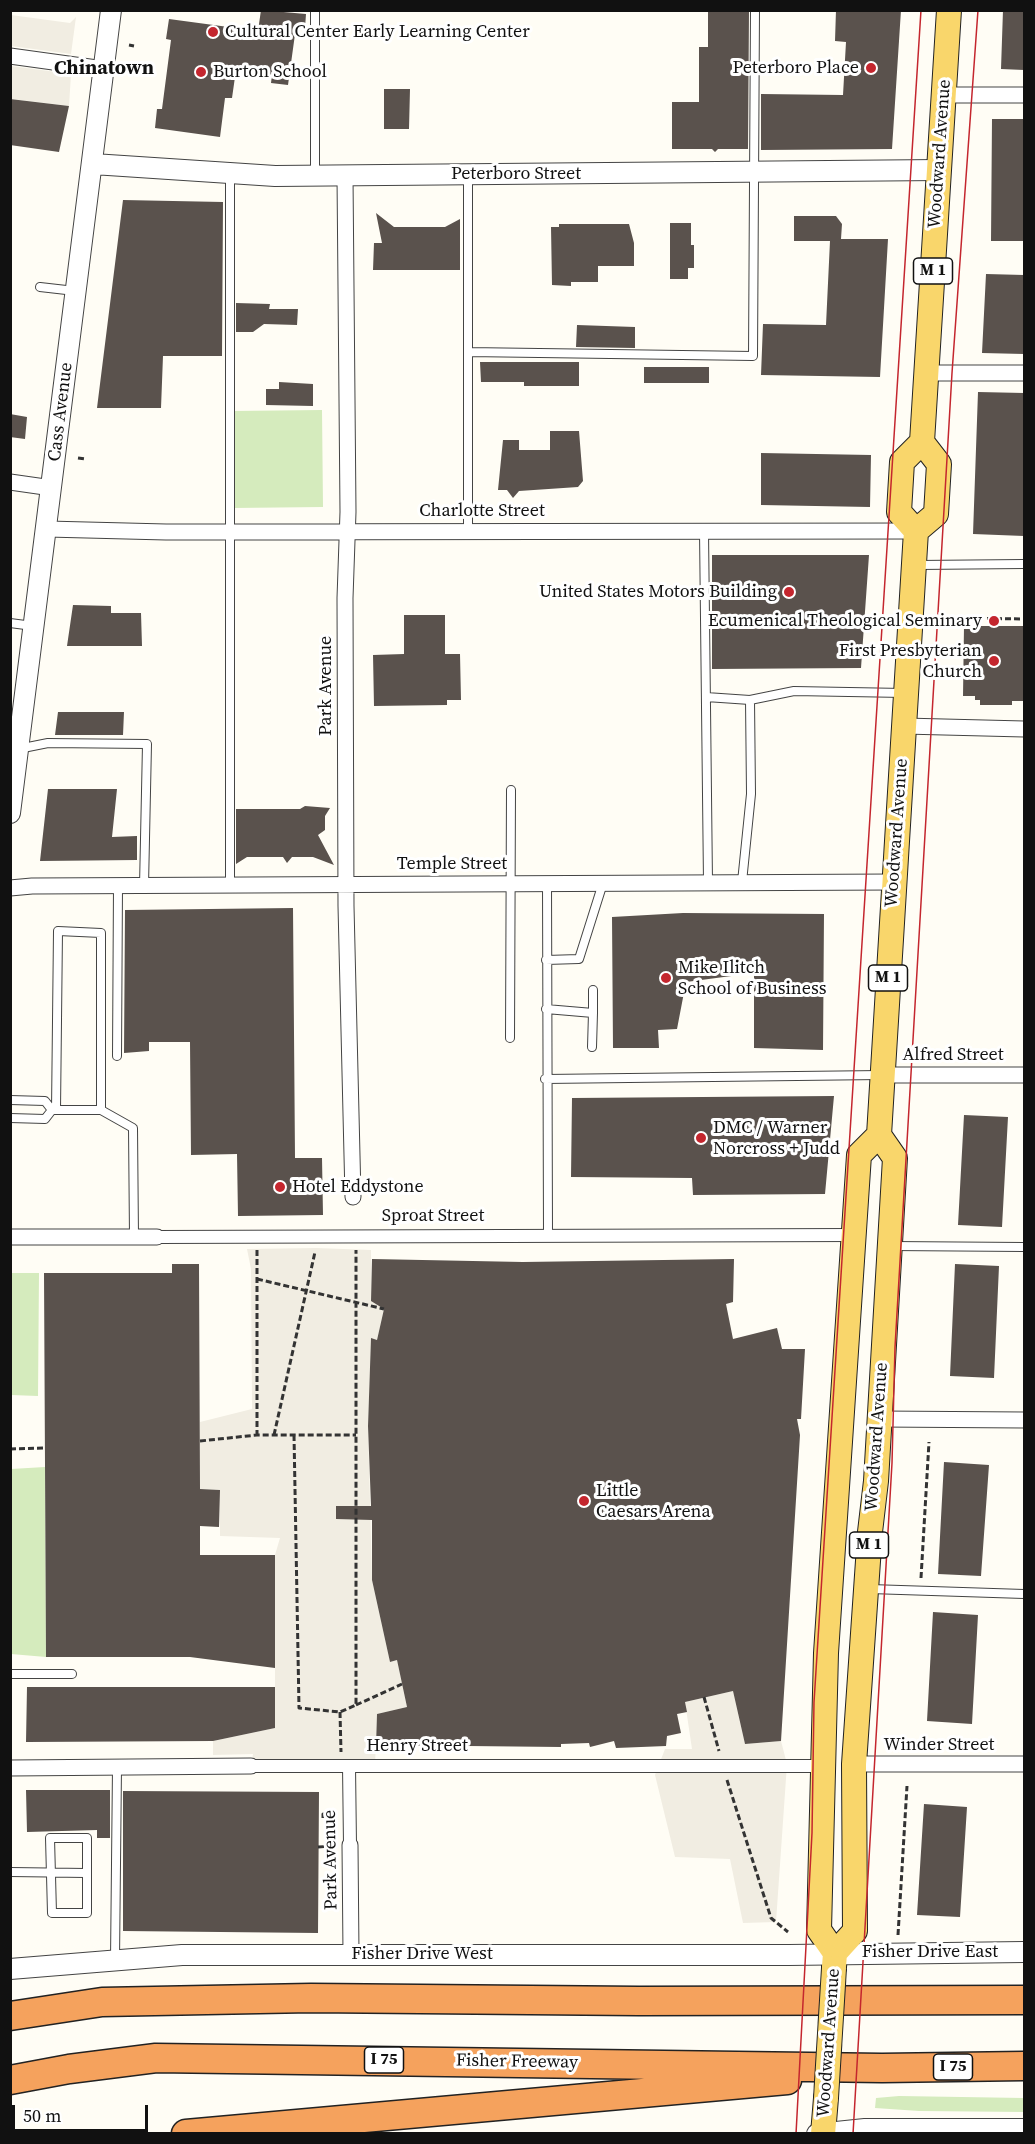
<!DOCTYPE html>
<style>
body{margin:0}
#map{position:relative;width:1035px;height:2144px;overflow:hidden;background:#fffdf5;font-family:"Source Serif 4",serif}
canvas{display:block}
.frame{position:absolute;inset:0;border:12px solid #111;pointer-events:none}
.scale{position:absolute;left:12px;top:2105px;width:136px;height:27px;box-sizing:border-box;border:3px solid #111;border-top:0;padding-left:8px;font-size:18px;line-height:21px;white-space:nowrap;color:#111;-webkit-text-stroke:4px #fff;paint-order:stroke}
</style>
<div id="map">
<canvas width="1035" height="2144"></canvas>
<div class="frame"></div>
<div class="scale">50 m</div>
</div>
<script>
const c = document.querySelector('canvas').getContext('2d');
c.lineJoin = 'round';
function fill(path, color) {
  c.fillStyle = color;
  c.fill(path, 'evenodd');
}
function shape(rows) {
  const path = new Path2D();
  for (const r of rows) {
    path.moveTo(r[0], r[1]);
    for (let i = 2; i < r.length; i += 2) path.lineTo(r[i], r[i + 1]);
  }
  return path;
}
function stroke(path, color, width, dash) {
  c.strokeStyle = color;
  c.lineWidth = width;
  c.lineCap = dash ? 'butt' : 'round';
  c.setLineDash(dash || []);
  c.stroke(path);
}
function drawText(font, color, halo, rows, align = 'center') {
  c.font = font + ' "Source Serif 4",serif';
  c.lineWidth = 6;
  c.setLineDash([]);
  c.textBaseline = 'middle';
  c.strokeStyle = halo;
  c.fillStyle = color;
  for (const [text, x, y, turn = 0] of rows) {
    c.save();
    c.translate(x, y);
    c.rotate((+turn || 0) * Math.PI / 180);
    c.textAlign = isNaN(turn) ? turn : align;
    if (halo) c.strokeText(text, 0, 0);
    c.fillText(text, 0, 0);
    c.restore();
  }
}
fill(shape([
 [322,410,323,507,233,508,232,411],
 [11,1273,39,1273,38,1396,11,1395],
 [45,1467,46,1657,11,1654,11,1469],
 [899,2096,1024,2098,1024,2112,919,2111,875,2108,876,2098]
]), '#d5ebbd');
fill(shape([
 [11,15,70,23,76,17,71,54,11,46],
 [11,66,71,74,69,106,11,99],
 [316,1248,371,1250,371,1300,385,1304,377,1340,371,1339,368,1426,372,1580,390,1662,397,1660,407,1707,377,1714,375,1766,251,1766,253,1754,213,1755,213,1741,275,1728,275,1555,280,1538,220,1536,220,1490,200,1489,200,1422,252,1409,251,1269,247,1249],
 [733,1691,745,1744,781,1741,787,1764,776,1922,743,1923,730,1859,675,1857,655,1775,665,1749,692,1749,685,1702]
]), '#f1ede2');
fill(shape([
 [261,10,306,14,305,28,296,27,288,85,271,83,272,75,236,70,232,98,225,98,220,137,155,128,157,109,162,109,171,40,166,39,169,19,258,31],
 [708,10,749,10,748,149,718,149,715,152,712,149,672,149,672,102,699,102,699,47,708,47],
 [836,10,901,10,892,149,761,150,761,94,843,95,846,42,835,41],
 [1003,10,1024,10,1024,70,1001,69],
 [384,89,410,89,409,129,384,129],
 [10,99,69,106,59,152,10,145],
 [992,119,1024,119,1024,241,991,241],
 [123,200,223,202,222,356,163,356,161,408,97,408],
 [376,213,394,227,445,227,460,219,460,270,373,270,374,243,382,243],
 [794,216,836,216,842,224,841,239,888,239,880,377,761,375,763,324,826,325,830,241,794,241],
 [670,223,691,223,691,245,694,245,694,268,688,268,688,279,670,279],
 [559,224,629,224,634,243,634,266,598,266,598,282,571,282,571,286,552,285,551,227,559,227],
 [986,274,1024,275,1024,354,982,353],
 [236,303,270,304,269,309,298,309,297,325,264,324,253,332,236,332],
 [577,325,635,327,635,348,576,347],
 [480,362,579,362,579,386,524,386,524,382,481,382],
 [644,367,709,367,709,383,644,383],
 [279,382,313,384,313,406,266,405,266,389,279,389],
 [978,392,1024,393,1024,536,973,534],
 [10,414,27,417,25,439,10,437],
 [550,431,579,431,583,481,578,487,519,491,513,498,507,490,498,490,503,440,519,440,519,450,550,450],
 [761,453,871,455,870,507,761,505],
 [712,555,869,555,861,668,712,669],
 [73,605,111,606,111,613,141,613,142,646,67,646],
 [404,615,445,615,445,654,460,654,461,700,447,700,447,705,374,706,373,655,404,654],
 [964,626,1024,626,1024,701,1012,701,1012,705,980,705,980,700,975,700,975,696,963,696],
 [58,712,124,712,123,735,55,735],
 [48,789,117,789,112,837,137,836,137,860,40,861],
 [305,806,330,808,325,816,325,830,318,835,334,865,313,857,292,857,287,863,283,857,247,857,236,864,236,809,300,809],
 [293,908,295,1158,322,1158,323,1215,238,1216,237,1154,191,1155,190,1042,149,1042,149,1051,124,1053,125,910],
 [683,913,824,914,823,1050,754,1048,754,973,686,982,677,1029,658,1030,659,1048,613,1048,612,917],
 [834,1096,825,1194,693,1195,692,1178,571,1177,572,1098],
 [964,1115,1008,1117,1002,1227,958,1225],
 [372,1259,523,1262,734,1259,733,1302,726,1304,733,1339,777,1328,782,1349,805,1349,801,1419,797,1419,800,1435,781,1741,745,1744,733,1691,685,1702,687,1712,677,1714,681,1733,667,1736,666,1746,616,1748,614,1741,590,1747,589,1743,561,1744,561,1747,376,1745,377,1714,407,1707,397,1660,390,1662,372,1580,372,1520,336,1519,336,1506,371,1506,368,1426,371,1338,377,1340,384,1309,371,1301],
 [172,1264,199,1264,200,1489,220,1490,219,1527,200,1526,200,1555,275,1555,275,1668,190,1657,46,1657,44,1273,172,1273],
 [955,1264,999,1266,994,1378,950,1376],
 [944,1462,989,1465,981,1576,938,1574],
 [933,1612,978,1615,972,1724,927,1721],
 [27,1687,275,1687,275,1728,213,1741,26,1742],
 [26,1790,110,1790,110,1838,97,1838,97,1830,27,1832],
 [123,1791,319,1792,318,1933,123,1931],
 [924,1804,967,1807,960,1917,917,1915]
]), '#5a524d');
const service = shape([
 [315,10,315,174],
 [230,173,230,885],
 [40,287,75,291],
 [468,352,753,356,755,10],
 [468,531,468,176],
 [704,531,708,882],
 [918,565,1024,564],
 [10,623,33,626],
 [706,697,750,700,751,794,742,882],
 [750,700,794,691,904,693],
 [18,749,48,743,147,744,144,886],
 [547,883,548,1235],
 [546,960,579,959,603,883],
 [546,1009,593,1013,592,1047],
 [593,1013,593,990],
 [510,1038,511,790],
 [117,1056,118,886],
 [545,1079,881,1075],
 [10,1100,45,1101,52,1110],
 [56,1110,101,1110,133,1128,134,1237],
 [10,1118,45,1119,52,1110,56,1110,58,931,101,933,101,1110],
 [891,1246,1024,1247],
 [870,1589,1024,1594],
 [10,1674,72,1674],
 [50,1838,87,1838,87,1913,52,1913,50,1838],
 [10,1872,86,1873],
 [115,1960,117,1767]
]);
const pedestrian = shape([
 [157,1237,855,1235],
 [251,1766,823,1766],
 [349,1766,350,1845]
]);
const minor = shape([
 [10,56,104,69],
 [944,95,1024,95],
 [345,176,348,512,345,598,346,906,353,1197],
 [927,373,1024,373],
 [10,482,52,488],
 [47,529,166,532,916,531],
 [904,726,1024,729],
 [10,888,32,886,894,882],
 [882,1075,1024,1075],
 [10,1237,157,1237],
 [879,1419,1024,1420],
 [854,1764,1024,1764],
 [10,1768,251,1766],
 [350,1845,351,1954]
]);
const tertiary = shape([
 [93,164,275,176,939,170],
 [10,813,111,10],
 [10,1969,182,1955,789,1955,1024,1952],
 [817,2134,865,2129,1024,2129]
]);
const primary = shape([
 [916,531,936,514,939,464,922,442],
 [835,1953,855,1931,854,1764,870,1532,876,1481,895,1158,879,1135,916,531,899,512,902,462,922,442,949,10],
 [834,1967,835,1953,819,1930,826,1653,859,1155,879,1135],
 [823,2134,826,2098]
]);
const motorway = shape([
 [10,2016,102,2002,311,1998,639,2001,1024,2000],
 [10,2080,69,2069,156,2058,882,2068,1024,2066],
 [186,2134,787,2080]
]);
stroke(service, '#444', 10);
stroke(pedestrian, '#444', 14);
stroke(minor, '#444', 17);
stroke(tertiary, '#444', 22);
stroke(primary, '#222', 26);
stroke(motorway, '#222', 31);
stroke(shape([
 [129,45,134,46],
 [78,458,85,459],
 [960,618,1024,619],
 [257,1250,257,1435],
 [257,1279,384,1309],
 [274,1435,315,1252],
 [294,1435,299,1708,340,1712,356,1705,356,1250],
 [200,1441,257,1435,356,1435],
 [10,1449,45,1448],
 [921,1578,929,1442],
 [704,1697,719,1751],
 [356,1705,402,1684],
 [340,1712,341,1752],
 [727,1780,771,1918,788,1932],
 [323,1818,323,1814,334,1814],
 [318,1847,334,1846],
 [898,1935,907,1786]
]), '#333', 3, [6, 3]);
stroke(service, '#fff', 8);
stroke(pedestrian, '#fff', 12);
stroke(minor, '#fff', 15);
stroke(tertiary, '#fff', 20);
stroke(primary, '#f9d66b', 24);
stroke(motorway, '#f5a25d', 28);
stroke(shape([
 [796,2134,812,1833,814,1702,921,10],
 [853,2134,892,1463,895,1347,952,373,978,10]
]), '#c4262e', 1.5);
const primaryBridge = shape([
 [826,2098,834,1968]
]);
stroke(primaryBridge, '#222', 26, []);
stroke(primaryBridge, '#f9d66b', 24);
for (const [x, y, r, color] of [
 [213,32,6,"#c4262e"],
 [871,68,6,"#c4262e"],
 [201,72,6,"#c4262e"],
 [789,592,6,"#c4262e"],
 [994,621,6,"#c4262e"],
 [994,661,6,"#c4262e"],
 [666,978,6,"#c4262e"],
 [701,1138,6,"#c4262e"],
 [280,1187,6,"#c4262e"],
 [584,1501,6,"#c4262e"]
]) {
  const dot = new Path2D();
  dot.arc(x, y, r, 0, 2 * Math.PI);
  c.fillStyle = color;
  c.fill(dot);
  stroke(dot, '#fff', 2);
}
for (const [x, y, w] of [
 [933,271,39],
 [888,978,39],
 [869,1545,39],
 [384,2060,39],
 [953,2067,39]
]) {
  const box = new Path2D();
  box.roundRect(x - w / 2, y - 13, w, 26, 4.5);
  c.fillStyle = '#fff';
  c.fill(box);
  stroke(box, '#111', 1.5);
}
drawText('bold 16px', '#111', null, [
 ["M 1",933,271],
 ["M 1",888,978],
 ["M 1",869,1545],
 ["I 75",384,2060],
 ["I 75",953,2067]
]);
drawText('18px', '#111', '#fff', [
 ["Cultural Center Early Learning Center",225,32],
 ["Peterboro Place",859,68,"right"],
 ["Burton School",213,72],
 ["United States Motors Building",777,592,"right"],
 ["Ecumenical Theological Seminary",982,621,"right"],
 ["First Presbyterian",982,651,"right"],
 ["Church",982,672,"right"],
 ["Mike Ilitch",678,968],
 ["School of Business",678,989],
 ["DMC / Warner",713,1128],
 ["Norcross + Judd",713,1149],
 ["Hotel Eddystone",292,1187],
 ["Little",596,1491],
 ["Caesars Arena",596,1512]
], 'left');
drawText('18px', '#111', '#fff', [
 ["Woodward Avenue",940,154,-86],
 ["Peterboro Street",516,174],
 ["Cass Avenue",61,412,-83],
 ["Charlotte Street",482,511],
 ["Park Avenue",326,686,-90],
 ["Woodward Avenue",897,833,-86],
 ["Temple Street",452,864],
 ["Alfred Street",953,1055],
 ["Sproat Street",433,1216],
 ["Woodward Avenue",877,1437,-86],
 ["Winder Street",939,1745],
 ["Henry Street",417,1746],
 ["Park Avenue",331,1860,-91],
 ["Fisher Drive East",930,1952],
 ["Fisher Drive West",422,1954],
 ["Woodward Avenue",829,2043,-86],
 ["Fisher Freeway",517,2062,1]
]);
drawText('bold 20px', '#111', '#fff', [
 ["Chinatown",104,69]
]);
</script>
